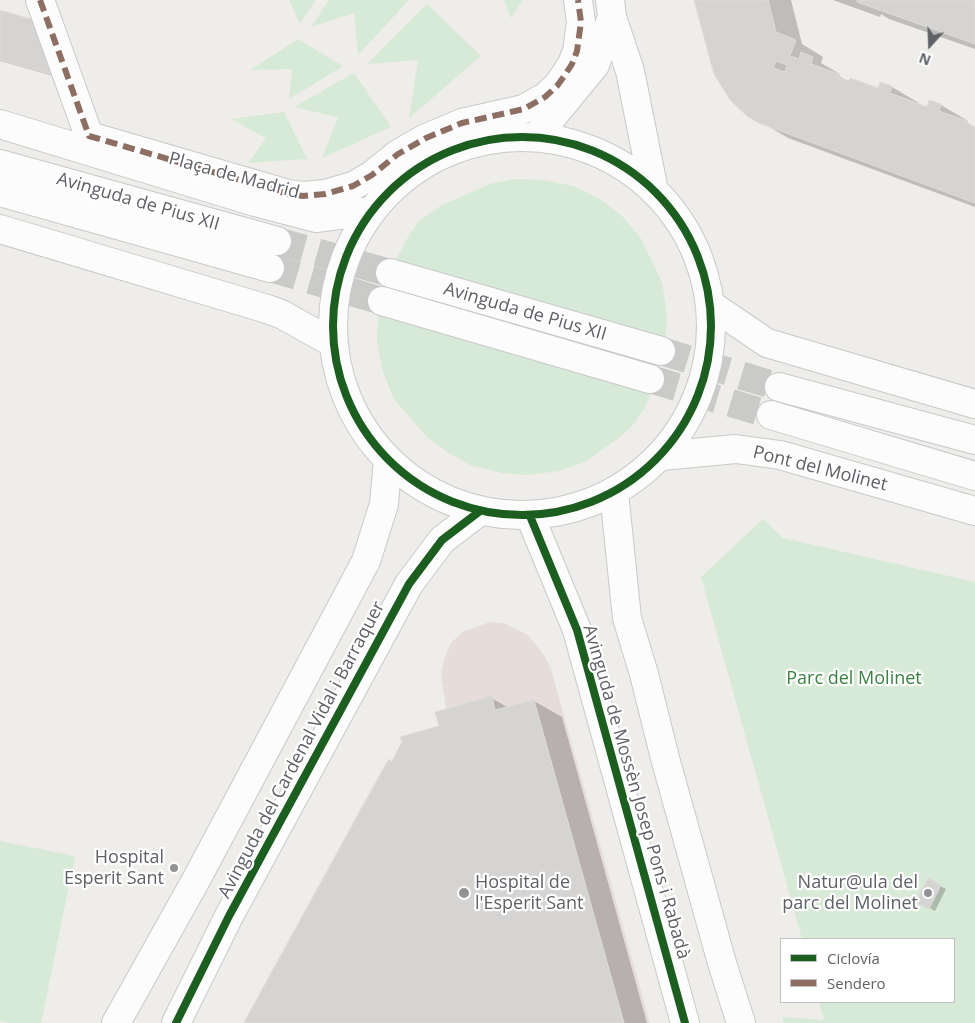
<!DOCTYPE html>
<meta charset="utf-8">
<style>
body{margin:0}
#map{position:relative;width:975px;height:1023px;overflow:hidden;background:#eeede9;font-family:"Open Sans",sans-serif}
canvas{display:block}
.legend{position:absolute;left:780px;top:938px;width:175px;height:65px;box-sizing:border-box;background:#fff;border:1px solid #bfc0c2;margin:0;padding:6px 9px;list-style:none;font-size:15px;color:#5e6166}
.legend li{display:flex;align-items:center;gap:10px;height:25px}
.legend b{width:25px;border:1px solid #bfc0c2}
.north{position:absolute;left:905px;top:20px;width:50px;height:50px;-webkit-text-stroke:4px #fff;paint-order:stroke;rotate:200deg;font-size:14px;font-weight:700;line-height:20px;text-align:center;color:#5e6166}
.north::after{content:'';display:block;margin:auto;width:18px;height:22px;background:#5e6166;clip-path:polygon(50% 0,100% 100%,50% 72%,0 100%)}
</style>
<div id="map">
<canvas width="975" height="1023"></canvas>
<ul class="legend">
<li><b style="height:6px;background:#1b5e20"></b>Ciclovía</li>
<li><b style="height:6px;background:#8d6e63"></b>Sendero</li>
</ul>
<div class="north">N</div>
</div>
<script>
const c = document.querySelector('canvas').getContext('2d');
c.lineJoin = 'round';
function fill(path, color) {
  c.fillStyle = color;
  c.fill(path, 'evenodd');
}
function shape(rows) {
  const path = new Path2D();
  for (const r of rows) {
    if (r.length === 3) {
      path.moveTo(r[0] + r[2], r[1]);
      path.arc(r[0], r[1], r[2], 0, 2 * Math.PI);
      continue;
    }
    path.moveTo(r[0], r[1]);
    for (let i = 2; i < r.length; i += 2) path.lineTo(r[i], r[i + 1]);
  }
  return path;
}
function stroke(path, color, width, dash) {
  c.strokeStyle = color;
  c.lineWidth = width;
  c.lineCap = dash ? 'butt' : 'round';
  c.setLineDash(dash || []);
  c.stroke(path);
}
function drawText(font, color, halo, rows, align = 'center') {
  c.font = font + ' "Open Sans",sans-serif';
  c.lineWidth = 4.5;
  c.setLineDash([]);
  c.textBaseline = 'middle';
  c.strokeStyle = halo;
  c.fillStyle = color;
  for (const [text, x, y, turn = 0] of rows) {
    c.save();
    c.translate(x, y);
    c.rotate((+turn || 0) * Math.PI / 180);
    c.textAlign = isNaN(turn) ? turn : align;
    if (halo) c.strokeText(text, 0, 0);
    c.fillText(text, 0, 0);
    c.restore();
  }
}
fill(shape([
 [490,622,503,623,528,635,544,655,551,669,650,1023,243,1023,386,762,391,762,403,740,449,727,441,675,444,660,451,643,462,632]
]), '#e6ddda');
fill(shape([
 [289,0,316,0,300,24],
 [329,0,409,0,358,55,354,13,311,27],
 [504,0,523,0,511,18],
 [427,4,481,56,409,118,418,60,367,64],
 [298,39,343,66,289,99,292,69,250,70],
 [354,73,391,127,322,158,338,117,294,107],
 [284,112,307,159,248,163,266,138,231,119],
 [516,179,543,180,573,186,598,198,622,216,640,237,662,282,666,309,667,325,664,345,393,266,407,239,419,221,442,205,490,184],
 [378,313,652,391,645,407,634,424,620,437,585,462,559,471,527,475,503,473,472,466,449,453,428,438,393,398,382,368,377,342],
 [763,519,783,538,975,582,975,1023,784,1023,782,1017,824,1020,819,1002,954,1002,954,939,802,939,701,577],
 [0,841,75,856,41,1023,10,1023,0,1021]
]), '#d7e9d7');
fill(shape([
 [695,0,791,0,802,44,823,57,821,63,840,74,839,76,850,82,879,90,881,83,892,87,919,103,918,105,927,108,930,101,941,105,968,121,967,123,975,127,975,207,788,138,741,110,725,91,711,64],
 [833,0,975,0,975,49,889,19,881,14,880,17],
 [0,11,68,80,0,61],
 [491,698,509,708,534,701,562,717,647,1023,246,1023,393,763,404,741,402,740,441,727],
 [928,879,946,889,935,911,917,901]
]), '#0003');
const building = shape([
 [694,0,768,0,776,32,796,40,790,56,799,59,801,52,813,57,811,64,839,74,838,77,849,81,850,78,878,88,880,82,892,86,890,93,927,107,929,100,941,104,939,111,967,121,966,124,975,127,975,203,759,123,748,117,730,100,714,74,694,0],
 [776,61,787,65,785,72,773,68,776,61],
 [857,0,975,0,975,44,857,2,857,0],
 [0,10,48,24,69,79,0,60,0,10],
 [492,696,495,710,534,700,624,1023,244,1023,389,759,392,762,403,740,401,741,400,737,439,726,435,712,492,696],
 [928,878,941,885,929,909,915,902,928,878]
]);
fill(building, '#d5d4d2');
stroke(building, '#dddcd8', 1);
stroke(shape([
 [277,241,390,273],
 [270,268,382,301],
 [661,351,779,387],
 [650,379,771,415]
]), '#cacac8', 28, [28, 14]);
const pedestrian = shape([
 [40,0,89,136,288,194,303,196,325,194,353,186,372,175,398,154,426,138,462,123,524,109,545,97,557,86,565,75,572,64,577,51,581,22,578,0]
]);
const minor = shape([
 [0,164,277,241],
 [0,192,270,268],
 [390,273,661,351],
 [382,301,650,379],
 [116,1023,196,880,366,561,384,504,388,460],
 [176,1023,229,916,409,584,442,540,480,511]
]);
const tertiary = shape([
 [610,0,612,17,630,71,654,191],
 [0,124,255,202,316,218,370,211],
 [536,137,595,65,612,17],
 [522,326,189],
 [0,229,267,309,281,314,333,343],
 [711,305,767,343,975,404],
 [779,387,975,440],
 [771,415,975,476],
 [661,456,736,449,780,455,975,511],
 [614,493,627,618,644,674,665,758,722,963,741,1023],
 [530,516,577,630,685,1023]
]);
stroke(pedestrian, '#cac9ca', 30);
stroke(minor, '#cac9ca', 30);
stroke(tertiary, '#cac9ca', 30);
stroke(pedestrian, '#fcfcfc', 28);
stroke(minor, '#fcfcfc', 28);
stroke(tertiary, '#fcfcfc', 28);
stroke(shape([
 [40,0,89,136,288,194,303,196,325,194,353,186,372,175,398,154,426,138,462,123,524,109,545,97,557,86,565,75,572,64,577,51,581,22,578,0]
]), '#8d6e63', 6, [12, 6]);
stroke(shape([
 [522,326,189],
 [530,516,577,630,685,1023],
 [176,1023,229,916,409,584,442,540,480,511]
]), '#1b5e20', 8);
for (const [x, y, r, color] of [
 [174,868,5,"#909294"],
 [464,893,6,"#909294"],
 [928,893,5,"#909294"]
]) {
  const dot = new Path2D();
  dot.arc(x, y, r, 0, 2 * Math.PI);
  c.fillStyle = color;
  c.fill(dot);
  stroke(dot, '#fff', 2);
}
drawText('18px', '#5e6166', '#fff', [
 ["Plaça de Madrid",234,176,15],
 ["Avinguda de Pius XII",138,202,16],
 ["Avinguda de Pius XII",525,312,16],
 ["Pont del Molinet",820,469,14],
 ["Avinguda del Cardenal Vidal i Barraquer",302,750,-62],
 ["Avinguda de Mossèn Josep Pons i Rabadà",636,792,74]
]);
drawText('18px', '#3a8242', '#fff', [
 ["Parc del Molinet",854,679]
]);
drawText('18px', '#5e6166', '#fff', [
 ["Hospital",164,858],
 ["Esperit Sant",164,879],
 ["Hospital de",475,883,"left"],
 ["l'Esperit Sant",475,904,"left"],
 ["Natur@ula del",918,883],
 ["parc del Molinet",918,904]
], 'right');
</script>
